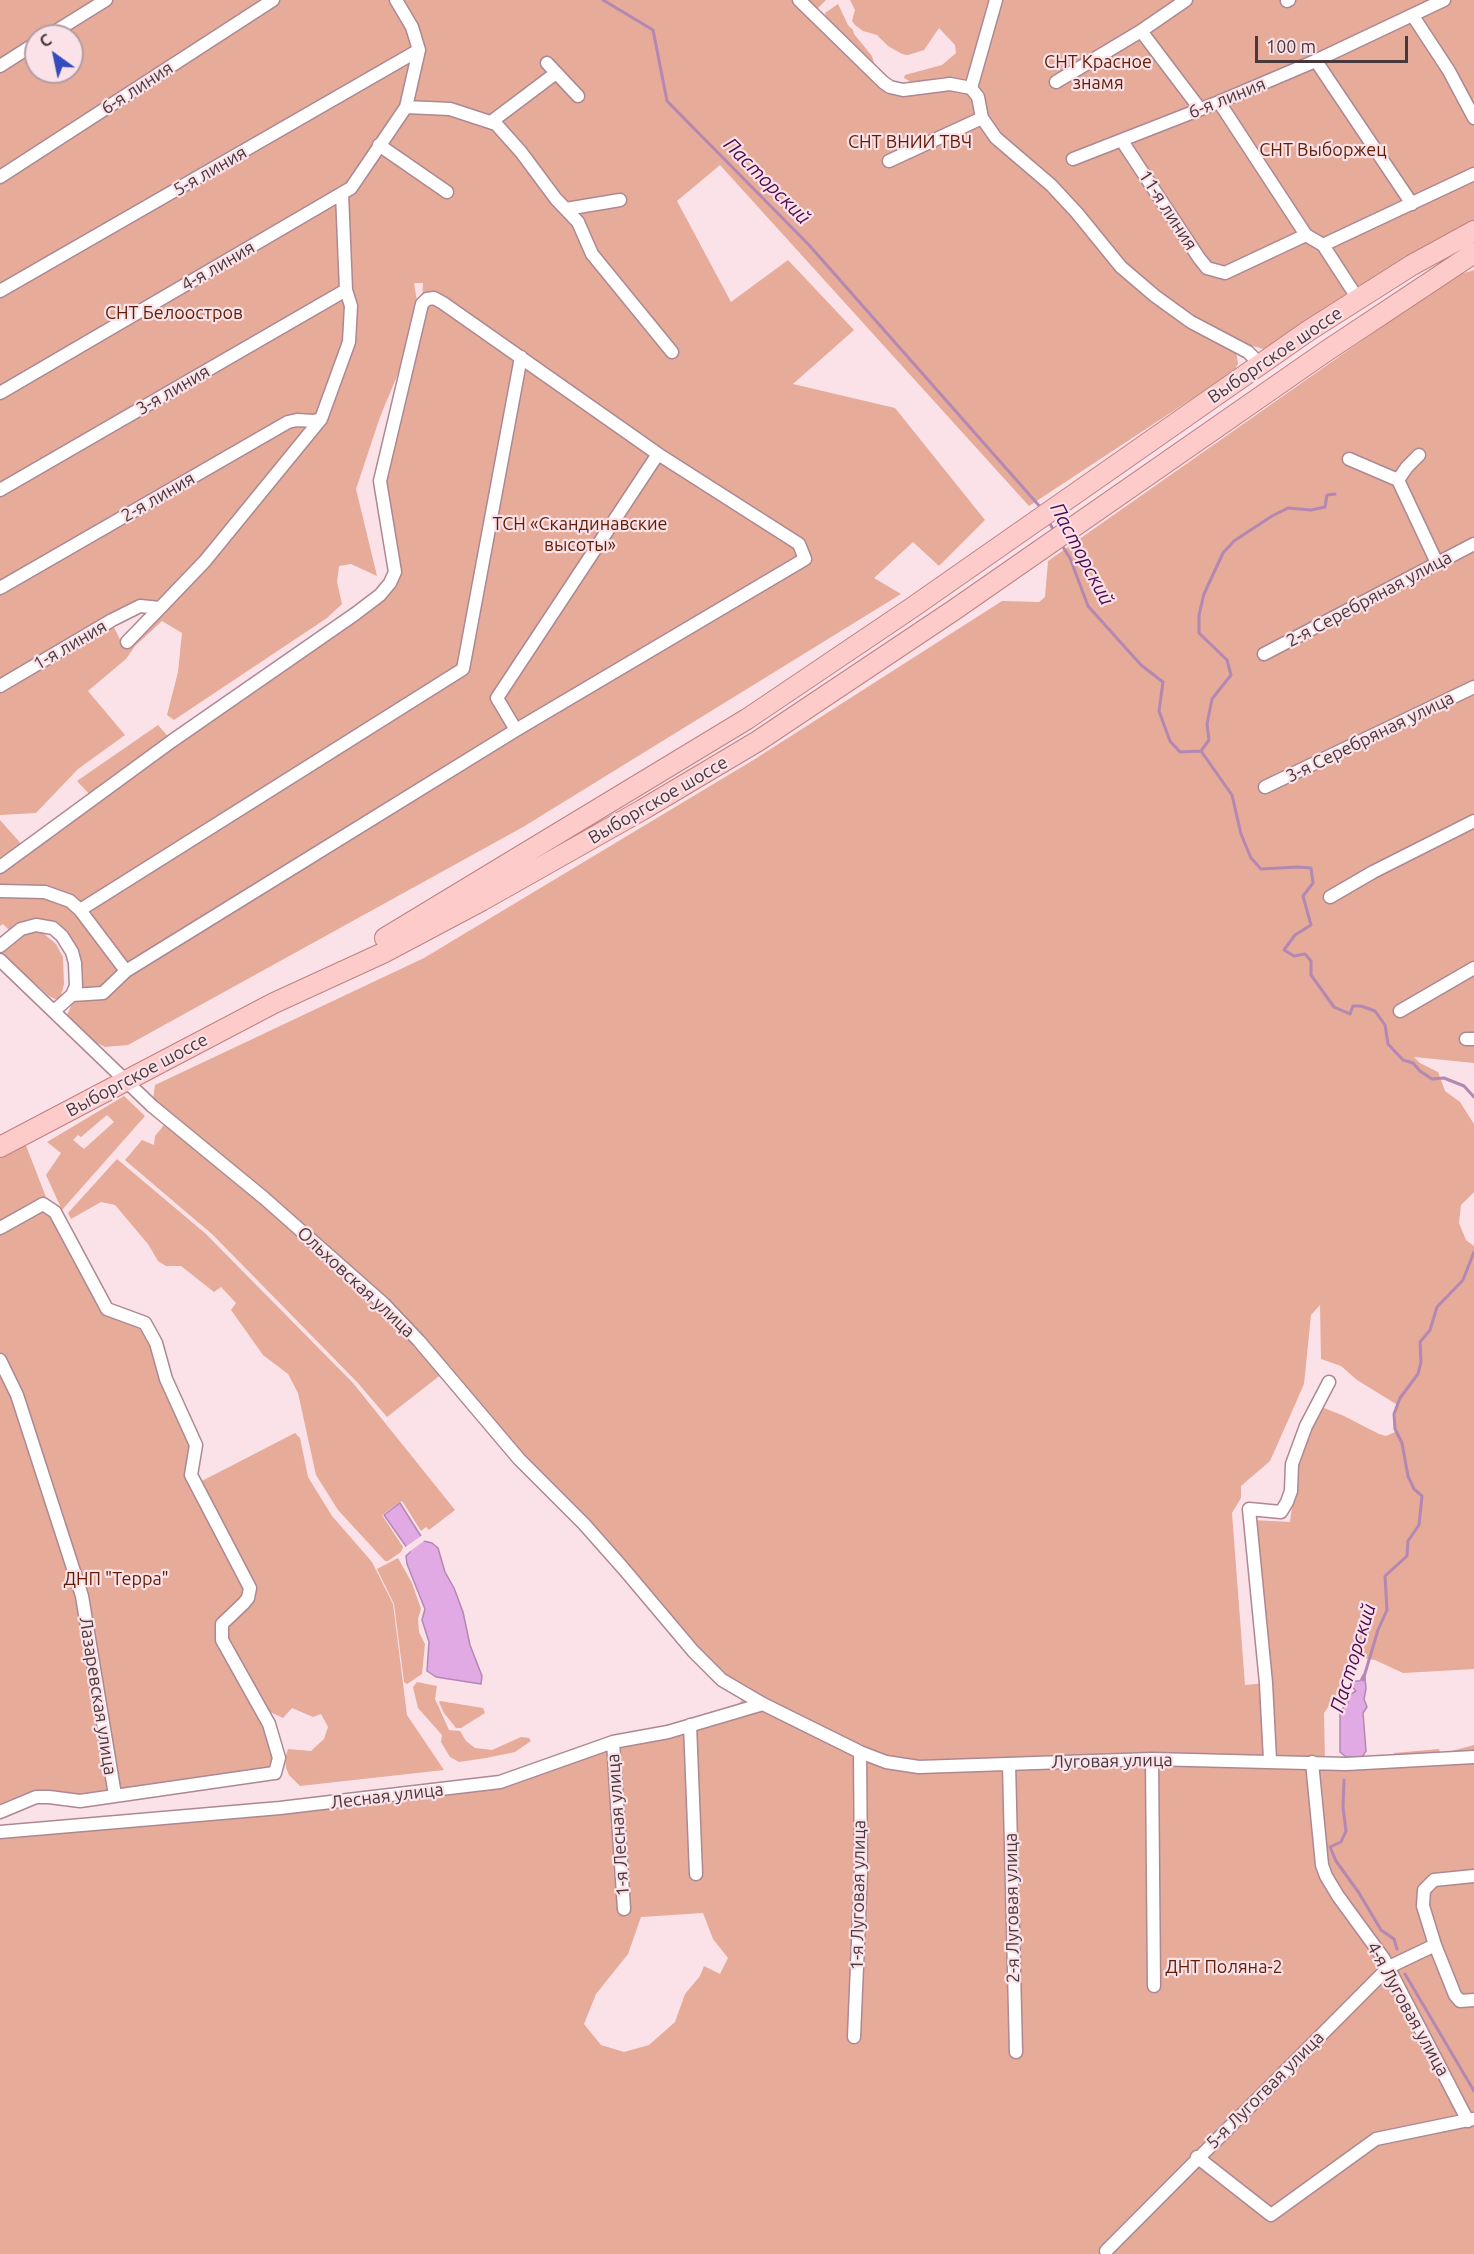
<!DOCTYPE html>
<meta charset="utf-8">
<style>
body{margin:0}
#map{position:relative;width:1474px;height:2254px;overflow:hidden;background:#fbe2e8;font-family:Ubuntu,sans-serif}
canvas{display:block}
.north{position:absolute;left:24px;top:24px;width:60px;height:60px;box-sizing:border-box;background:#fbe2e8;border:2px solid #b39ea3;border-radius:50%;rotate:327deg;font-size:16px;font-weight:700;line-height:24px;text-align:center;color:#48383c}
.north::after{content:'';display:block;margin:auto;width:21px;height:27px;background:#344cbd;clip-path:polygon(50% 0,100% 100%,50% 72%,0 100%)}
.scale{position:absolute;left:1255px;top:36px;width:153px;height:27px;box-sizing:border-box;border:3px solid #48383c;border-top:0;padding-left:8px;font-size:18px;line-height:21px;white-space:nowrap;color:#48383c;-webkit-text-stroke:4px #fbe2e8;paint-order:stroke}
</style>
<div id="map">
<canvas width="1474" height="2254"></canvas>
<div class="north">С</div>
<div class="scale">100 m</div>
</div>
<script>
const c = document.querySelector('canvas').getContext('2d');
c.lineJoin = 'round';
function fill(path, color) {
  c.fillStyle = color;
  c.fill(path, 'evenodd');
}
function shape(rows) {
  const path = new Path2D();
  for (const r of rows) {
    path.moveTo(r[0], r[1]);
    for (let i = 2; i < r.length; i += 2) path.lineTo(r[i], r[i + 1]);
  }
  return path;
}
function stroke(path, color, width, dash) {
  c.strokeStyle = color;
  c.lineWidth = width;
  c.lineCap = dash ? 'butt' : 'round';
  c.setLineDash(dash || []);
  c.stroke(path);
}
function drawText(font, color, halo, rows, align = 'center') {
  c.font = font + ' Ubuntu,sans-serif';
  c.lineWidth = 4.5;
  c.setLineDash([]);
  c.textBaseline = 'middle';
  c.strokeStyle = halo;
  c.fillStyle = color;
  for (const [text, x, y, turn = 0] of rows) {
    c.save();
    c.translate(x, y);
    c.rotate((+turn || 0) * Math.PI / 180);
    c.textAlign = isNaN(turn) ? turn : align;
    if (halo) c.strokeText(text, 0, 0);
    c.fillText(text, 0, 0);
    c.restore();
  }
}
fill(shape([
 [0,0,826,0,813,13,887,85,969,83,944,77,913,83,904,78,905,75,942,65,956,53,955,45,939,28,924,50,908,55,902,54,888,46,877,35,863,31,855,25,852,21,855,10,850,0,1474,0,1474,220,1361,285,1267,350,1242,343,1236,350,1238,364,1234,371,1029,506,720,165,677,201,731,302,788,260,854,330,793,384,895,408,985,520,939,566,913,542,874,578,901,594,523,827,128,1045,105,1047,87,1038,70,1022,67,1015,78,991,81,976,55,925,12,933,3,924,0,926,0,820,24,847,93,798,77,781,158,725,172,741,390,583,380,481,422,304,423,283,414,283,417,301,407,352,380,417,356,489,377,576,351,564,339,566,337,582,342,604,327,618,174,720,167,715,178,672,182,633,162,621,135,646,126,659,88,691,125,735,78,769,36,813,0,815],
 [36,36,72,36,72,72,36,72],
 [140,607,153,617,123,646,111,621],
 [838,4,848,25,853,30,854,34,872,56,876,70,822,19,826,16,825,13],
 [1474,270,1474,1063,1414,1057,1420,1063,1438,1072,1445,1091,1460,1102,1474,1124,1474,1192,1461,1205,1459,1223,1466,1240,1474,1246,1474,1669,1403,1673,1375,1660,1362,1658,1324,1713,1325,1762,1395,1762,1394,1753,1439,1749,1442,1761,1449,1760,1448,1752,1474,1745,1474,2254,0,2254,0,1832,464,1787,727,1714,748,1695,730,1685,443,1373,387,1417,357,1382,213,1235,125,1160,142,1140,154,1145,155,1136,168,1120,152,1106,155,1085,424,958,755,759,1002,601,1039,602,1045,597,1048,561,1454,276],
 [1320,1305,1321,1359,1341,1366,1357,1380,1396,1404,1395,1432,1386,1436,1379,1434,1344,1416,1319,1406,1298,1461,1290,1522,1253,1520,1265,1683,1245,1685,1232,1513,1241,1498,1241,1486,1270,1461,1290,1416,1304,1384,1311,1315],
 [703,1913,713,1939,728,1958,720,1974,704,1966,700,1976,685,1994,675,2022,649,2045,624,2052,601,2045,584,2024,596,1994,628,1954,641,1917],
 [37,928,56,944,63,957,64,984,60,999,55,999,49,996,2,954,3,946,21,931],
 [124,1096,145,1116,62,1210,46,1175,61,1153,47,1142],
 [107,1115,114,1122,84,1149,73,1140,78,1135,81,1137],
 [25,1143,51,1210,107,1309,145,1323,196,1454,198,1483,295,1433,300,1438,308,1477,332,1516,372,1562,393,1604,407,1715,444,1770,300,1786,289,1775,286,1768,285,1758,288,1749,311,1751,324,1739,328,1727,321,1714,313,1717,292,1708,283,1718,268,1711,276,1770,118,1794,49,1797,0,1812,0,1156],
 [117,1159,206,1234,353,1383,455,1510,429,1530,426,1527,421,1531,402,1501,382,1515,403,1547,401,1552,388,1561,385,1561,338,1510,316,1475,298,1393,288,1374,263,1355,231,1310,236,1303,221,1287,214,1292,181,1266,166,1266,158,1261,148,1244,115,1205,101,1202,71,1219,68,1213],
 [398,1558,412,1583,421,1609,418,1619,419,1632,425,1644,422,1674,407,1684,404,1682,394,1604,377,1569],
 [417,1682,437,1686,435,1699,449,1730,460,1731,466,1741,475,1748,492,1750,521,1737,529,1738,531,1741,515,1752,486,1758,459,1762,450,1757,441,1742,442,1735,418,1708,413,1687],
 [440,1701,483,1708,485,1713,461,1728,456,1728,444,1713,439,1702]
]), '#e6ab99');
const water = shape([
 [400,1503,424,1541,432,1543,438,1548,445,1572,454,1588,463,1612,470,1645,482,1676,481,1684,436,1677,427,1671,429,1642,422,1620,425,1609,407,1564,406,1556,410,1552,384,1515,400,1503],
 [1363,1675,1365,1677,1366,1689,1364,1699,1367,1707,1363,1713,1366,1751,1362,1757,1346,1757,1340,1752,1340,1711,1348,1703,1348,1696,1356,1691,1350,1685,1354,1681,1360,1681,1363,1675]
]);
fill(water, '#e1aae4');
stroke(water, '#b388b2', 1.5);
fill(shape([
 [424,1534,428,1538,405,1555,404,1554,406,1552,404,1548]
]), '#fbe2e8');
stroke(shape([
 [603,0,653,30,667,101,809,245,1042,509],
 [1048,520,1055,533],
 [1061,544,1070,558,1088,606,1141,665,1163,682,1159,711,1170,741,1180,752,1201,751,1232,795,1241,834,1251,858,1261,869,1297,867,1311,868,1313,883,1303,896,1311,925,1295,935,1284,950,1294,956,1305,954,1311,961,1311,975,1334,1007,1350,1014,1353,1006,1361,1006,1375,1011,1385,1025,1388,1044,1403,1060,1413,1063,1420,1071,1432,1079,1444,1078,1464,1086,1474,1097],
 [1201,751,1209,740,1207,724,1212,699,1231,675,1227,660,1199,633,1199,615,1204,594,1223,553,1234,541,1272,516,1288,508,1311,510,1325,507,1327,495,1335,494],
 [1363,1680,1378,1630,1387,1610,1385,1576,1407,1556,1408,1541,1419,1525,1422,1496,1414,1489,1408,1476,1402,1443,1395,1429,1394,1414,1400,1398,1418,1374,1421,1362,1420,1342,1430,1330,1437,1307,1463,1280,1474,1252],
 [1344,1780,1343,1807,1346,1831,1341,1842,1330,1847,1336,1861,1359,1893,1381,1930,1394,1939,1397,1949],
 [1405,1974,1474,2091]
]), '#b388b2', 3);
const minor = shape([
 [799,0,883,82,890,87,903,90,950,84,971,88,978,97,982,118,996,138,1051,185,1077,213,1121,267,1155,296,1191,322,1248,352,1260,364],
 [1287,1,1289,0],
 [1413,16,1449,71,1474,118],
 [1141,31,1200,109],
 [48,36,106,0],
 [1316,61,1412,204],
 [547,63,578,96],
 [0,66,36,43],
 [1056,82,1141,31,1186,0],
 [971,88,996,0],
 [1219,102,1306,235],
 [406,107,450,109,496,124,521,152,556,199,578,222,592,254,672,352],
 [491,122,556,73],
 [1122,141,1199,258,1207,268,1225,273,1306,235,1323,245,1474,174],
 [379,145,447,192],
 [1073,159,1219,102,1313,62,1444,0],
 [889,161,982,118],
 [0,177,273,0],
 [566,209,620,200],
 [1323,245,1358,299],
 [0,291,419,50],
 [0,393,351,188,406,107,419,50,412,27,396,0],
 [1349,459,1398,480,1437,563],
 [1398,480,1407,467,1419,455],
 [0,490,346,290],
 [0,588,288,422,297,420,314,421,321,419],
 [127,642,160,608],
 [1264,654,1474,544],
 [0,686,112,620,140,606,160,608,205,561,321,419,349,342,351,306,346,290,342,193],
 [516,730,497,698,658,454],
 [1265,787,1474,687],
 [0,867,172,741,355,614,380,595,390,583,395,572,380,481,422,304,427,299,434,298,443,303,658,454,799,544,805,559,516,730,126,971,103,993,72,995],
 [0,891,45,892,70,901,80,910,126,971],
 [1330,897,1373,872,1474,821],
 [80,910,463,669,521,357],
 [0,946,21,929,36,925,53,928,62,936,72,952,75,963,76,986,72,995,54,1011],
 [0,960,152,1106,264,1198,384,1304,419,1341,519,1459,584,1524,623,1568,693,1651,722,1680,763,1704,860,1752,886,1762,919,1767,1152,1759,1346,1764,1474,1757],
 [1400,1011,1474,968],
 [1466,1039,1474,1039],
 [0,1228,43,1204,55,1212,107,1309,145,1323,156,1343,166,1379,196,1445,191,1475,250,1588,248,1598,244,1603,222,1624,222,1640,269,1724,279,1758,275,1773,274,1773,80,1801,49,1797,36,1797,0,1812],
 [0,1360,17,1395,82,1596,115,1795],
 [690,1725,696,1874],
 [613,1742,624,1909],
 [1152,1759,1154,1986],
 [1270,1760,1266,1683,1249,1509,1281,1512,1287,1502,1291,1491,1292,1464,1306,1426,1329,1382],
 [1312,1762,1322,1865,1326,1876,1338,1896,1384,1959,1468,2121],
 [1009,1764,1016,2052],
 [0,1832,280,1808,500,1782,613,1742,668,1732,763,1704],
 [1474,1876,1434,1880,1424,1890,1423,1906,1435,1945,1455,1995,1460,2001,1474,2000],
 [854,2037,861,1871,860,1752],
 [1197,2157,1271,2215,1376,2139,1473,2119],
 [1106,2251,1389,1967,1435,1945]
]);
const primary = shape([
 [385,938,747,719,913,607,1308,331,1412,265,1474,231],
 [0,1147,274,1003,383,953,481,901,642,810,758,741,954,610,1325,352,1474,253]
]);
stroke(minor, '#ad8892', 15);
stroke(primary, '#be8183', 22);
stroke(minor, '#fff', 12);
stroke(primary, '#fecbcb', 20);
drawText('18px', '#601c04', '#fbe2e8', [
 ["СНТ Красное",1098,62],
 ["знамя",1098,83],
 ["СНТ ВНИИ ТВЧ",910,142],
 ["СНТ Выборжец",1323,150],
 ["СНТ Белоостров",174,313],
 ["ТСН «Скандинавские",580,524],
 ["высоты»",580,545],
 ["ДНП \"Терра\"",116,1579],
 ["ДНТ Поляна-2",1224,1967]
]);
drawText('18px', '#48383c', '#fbe2e8', [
 ["6-я линия",137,88,-33],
 ["6-я линия",1227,98,-22],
 ["5-я линия",210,171,-30],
 ["11-я линия",1168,210,57],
 ["4-я линия",218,266,-30],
 ["Выборгское шоссе",1275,355,-34],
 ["3-я линия",173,390,-30],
 ["2-я линия",158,497,-30],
 ["2-я Серебряная улица",1369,599,-28],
 ["1-я линия",70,645,-30],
 ["3-я Серебряная улица",1370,737,-26],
 ["Выборгское шоссе",658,800,-30],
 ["Выборгское шоссе",137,1075,-28],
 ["Ольховская улица",356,1282,43],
 ["Лазаревская улица",98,1696,81],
 ["Луговая улица",1112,1761,-1],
 ["Лесная улица",387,1796,-7],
 ["1-я Лесная улица",618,1825,-94],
 ["1-я Луговая улица",858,1895,-89],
 ["2-я Луговая улица",1012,1908,-91],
 ["4-я Луговая улица",1408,2009,61],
 ["5-я Лугогвая улица",1265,2090,-45]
]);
drawText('italic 20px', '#4c0a52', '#fbe2e8', [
 ["Пасторский",767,181,45],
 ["Пасторский",1082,554,62],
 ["Пасторский",1353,1658,-73]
]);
</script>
